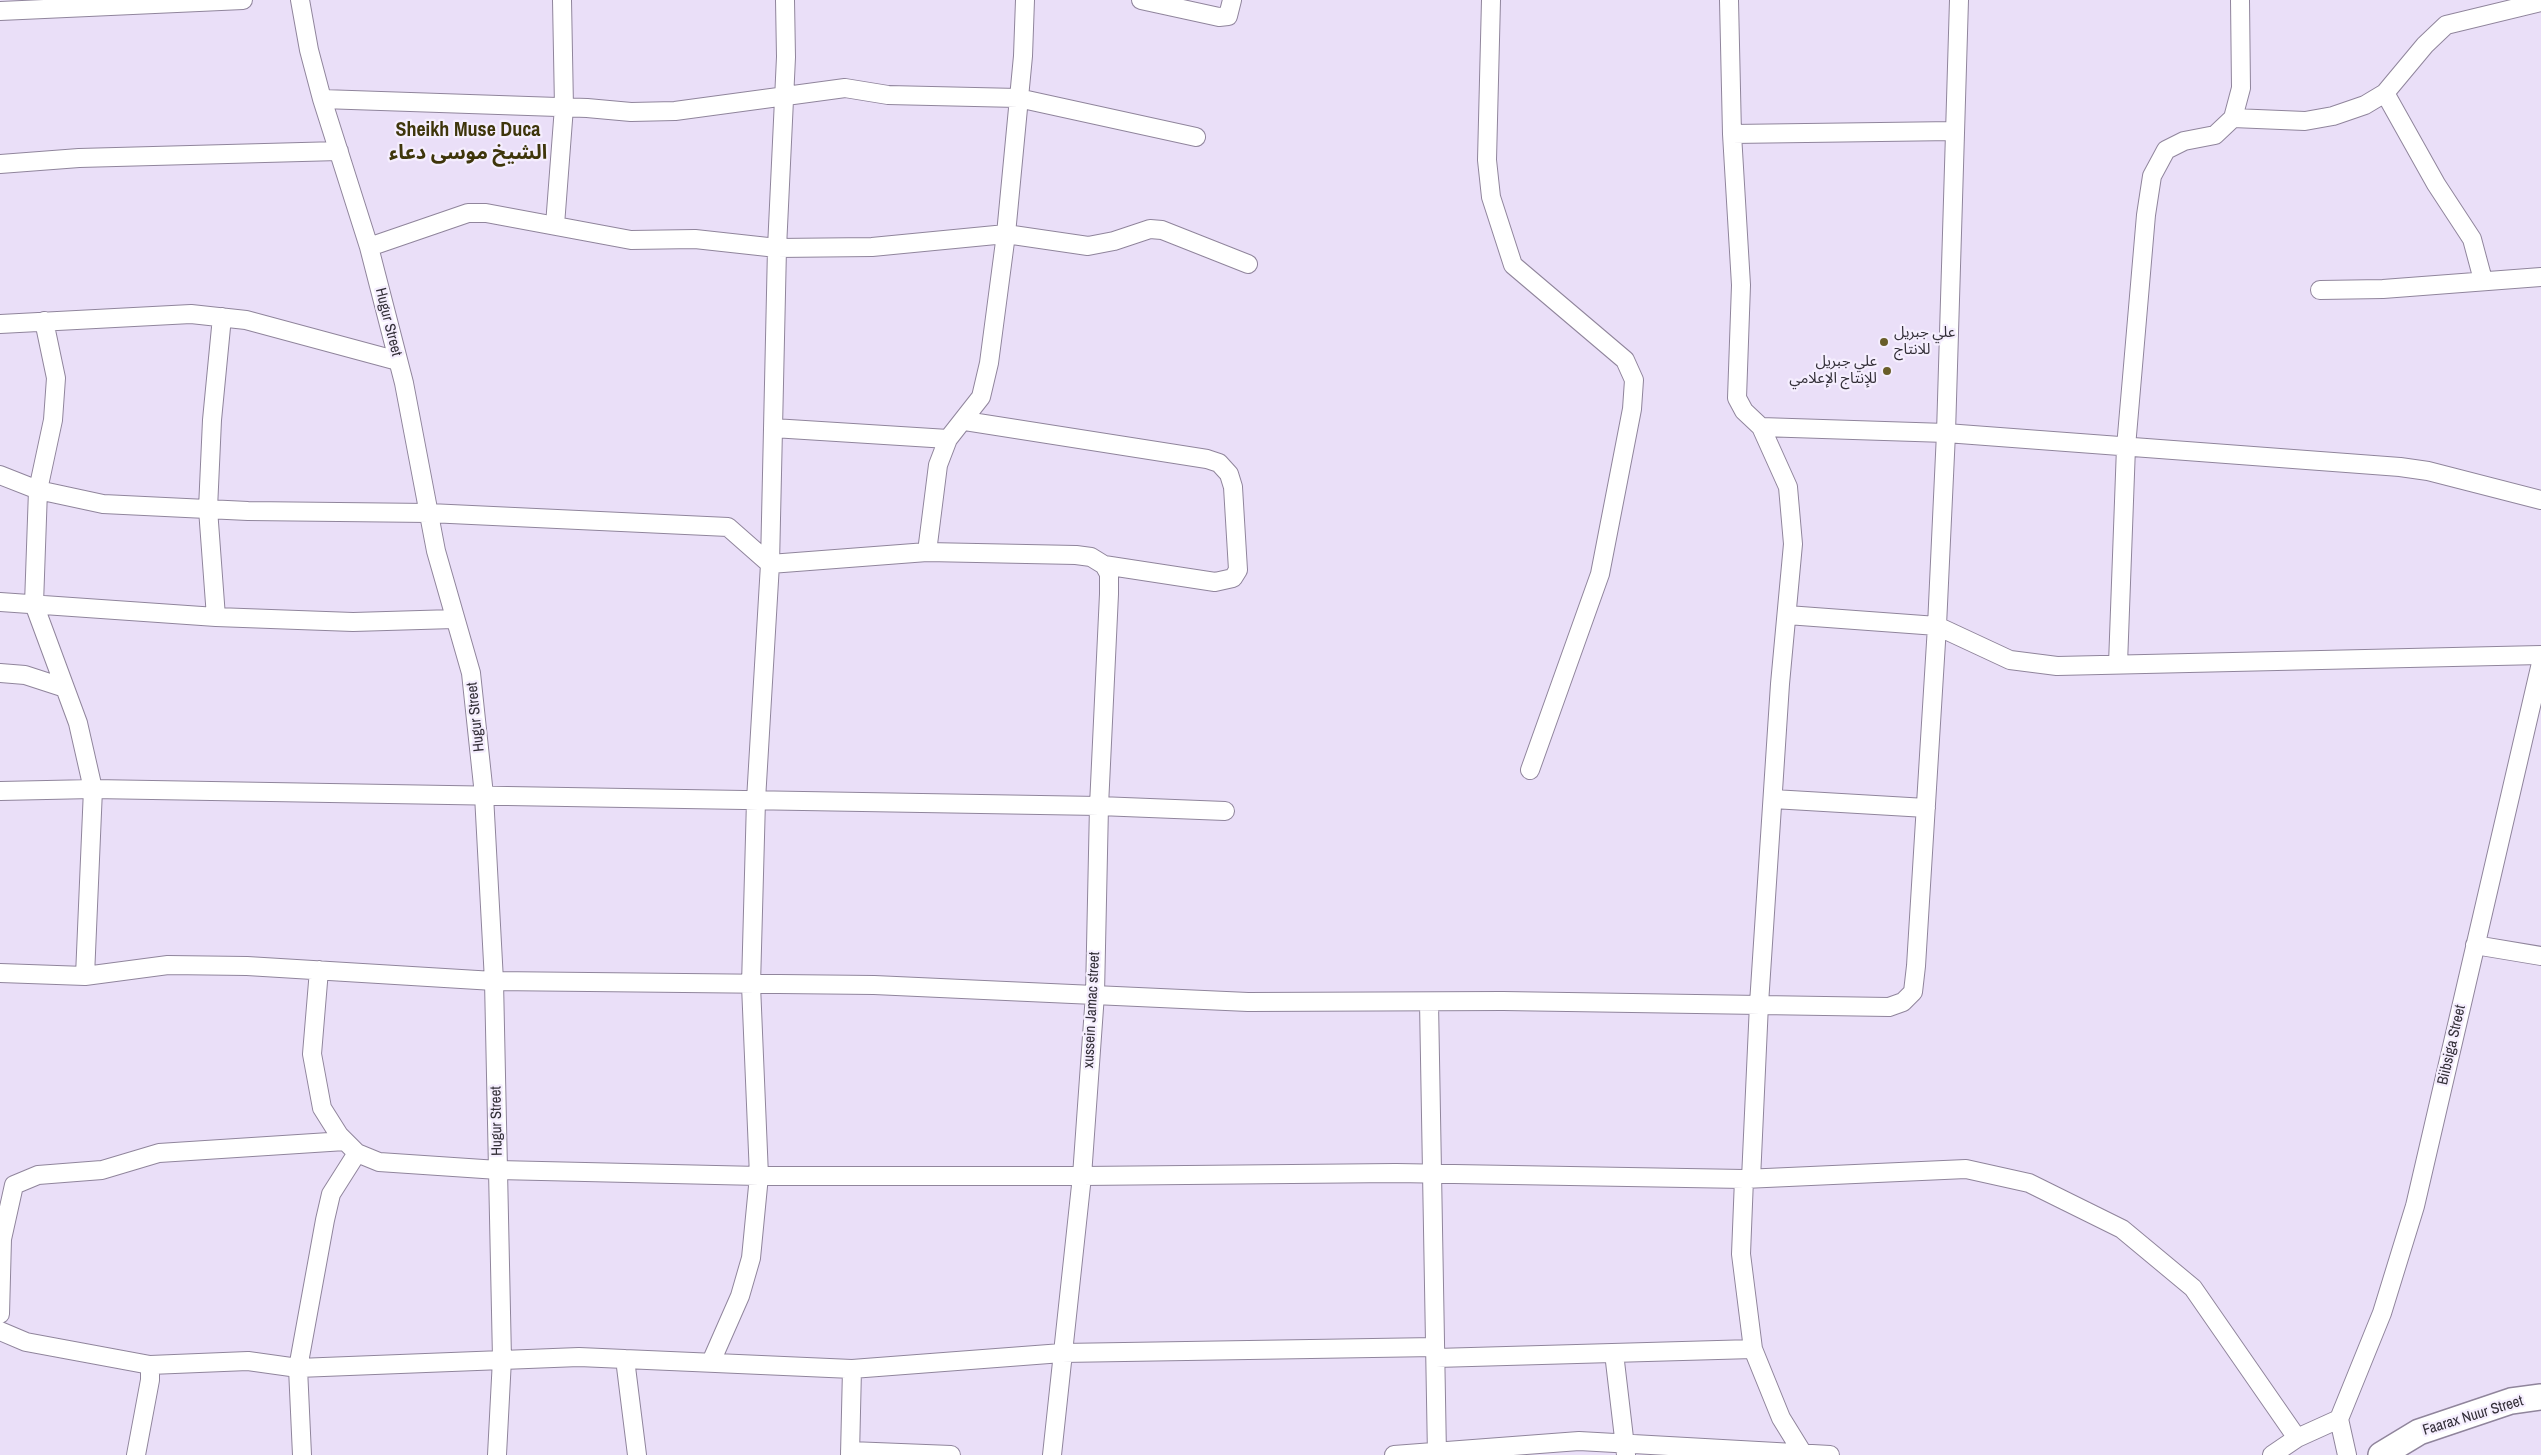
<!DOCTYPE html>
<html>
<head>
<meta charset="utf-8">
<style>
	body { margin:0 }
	canvas { display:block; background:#eadff8 }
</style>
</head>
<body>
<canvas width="2541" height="1455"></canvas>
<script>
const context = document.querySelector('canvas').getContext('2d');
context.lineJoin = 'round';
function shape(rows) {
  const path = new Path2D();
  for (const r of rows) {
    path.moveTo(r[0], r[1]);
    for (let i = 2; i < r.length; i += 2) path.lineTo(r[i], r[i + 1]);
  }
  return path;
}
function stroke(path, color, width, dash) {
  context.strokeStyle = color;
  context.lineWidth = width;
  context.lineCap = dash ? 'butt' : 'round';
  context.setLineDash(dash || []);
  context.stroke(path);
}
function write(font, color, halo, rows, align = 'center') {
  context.font = font + ' "Archivo Narrow","Noto Sans Arabic",sans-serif';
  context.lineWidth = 4.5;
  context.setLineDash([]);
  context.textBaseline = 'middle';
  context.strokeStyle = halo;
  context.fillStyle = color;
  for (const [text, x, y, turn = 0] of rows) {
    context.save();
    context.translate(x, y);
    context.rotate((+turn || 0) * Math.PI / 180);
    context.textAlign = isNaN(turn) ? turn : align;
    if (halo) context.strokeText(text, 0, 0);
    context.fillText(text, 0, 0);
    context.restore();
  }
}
const minor = shape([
	[300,0,309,50,322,99,369,247,404,383,436,551,471,673,484,795,494,981,502,1359,497,1455],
	[1141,0,1219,17,1228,16,1232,0],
	[1491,0,1487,160,1491,197,1513,265,1625,360,1634,380,1632,409,1600,574,1530,770],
	[1729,0,1732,134,1741,285,1737,398,1744,411,1761,427,1788,487,1793,544,1780,684,1759,1004,1751,1179],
	[0,11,243,0],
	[2385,93,2436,184,2472,239,2483,280],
	[322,99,587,108,631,112,675,111,845,88,888,95,1018,98,1196,137],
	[2233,118,2305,121,2333,116,2365,105,2385,93,2425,45,2446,25,2541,2],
	[1732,134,1954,131],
	[0,164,79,158,339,151],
	[555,225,564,107,562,0],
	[369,247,468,213,486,213,631,240,695,239,777,248,872,247,1006,234,1088,246,1114,241,1150,229,1162,230,1248,264],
	[2320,290,2383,289,2541,277],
	[44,321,56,378,53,420,38,490,34,604,78,723,93,789,85,976],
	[0,324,191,314,246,320,398,361],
	[1761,427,1946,433,2400,467,2428,471,2541,500],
	[773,428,948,439],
	[0,475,38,490,103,504,248,511,429,513,728,527,770,564,927,552,1076,555,1091,557,1104,565,1215,582,1233,578,1238,570,1233,487,1229,474,1219,463,1207,459,965,421],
	[927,552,938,465,948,439,981,397,989,363,1006,234,1023,56,1025,0],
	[0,602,216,617,353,622,454,619],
	[1787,615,1937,626,2010,660,2057,666,2541,655],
	[216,617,208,509,212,420,222,317],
	[2118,664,2126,447,2146,215,2152,176,2166,150,2184,141,2215,135,2233,118,2241,88,2240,0],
	[0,673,25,675,65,688],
	[0,791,93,789,1099,806,1225,811],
	[1773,799,1926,808],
	[2475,945,2541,956],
	[319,970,312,1054,322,1108,339,1135,357,1153,379,1162,498,1170,759,1176,1082,1176,1396,1173,1744,1179,1966,1169,2029,1183,2122,1229,2193,1288,2297,1438],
	[0,973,85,976,168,965,247,966,494,981,874,985,1248,1002,1503,1001,1889,1007,1903,1002,1913,992,1916,966,1937,626,1946,433,1959,0],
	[1429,1002,1437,1455],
	[1744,1179,1741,1254,1753,1349,1781,1418,1802,1452],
	[0,1314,2,1239,14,1185,38,1175,102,1170,159,1153,345,1141],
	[0,1331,26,1342,150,1365,248,1361,298,1368,579,1357,852,1369,1062,1353,1435,1347],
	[1614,1353,1626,1455],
	[1436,1358,1753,1349],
	[625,1359,637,1455],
	[711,1362,740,1296,751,1258,759,1176,751,985,756,800,770,564,777,248,786,57,785,0],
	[2339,1419,2382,1313,2415,1206,2541,663],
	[2339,1419,2347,1455],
	[850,1451,951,1455],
	[136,1455,150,1380,150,1365],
	[302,1455,298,1368,325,1220,331,1194,357,1153],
	[850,1455,852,1369],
	[1052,1455,1082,1176,1095,994,1099,806,1109,594,1109,574,1104,565],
	[1394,1455,1579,1441,1830,1455],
	[2272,1455,2297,1438,2339,1419]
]);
const secondary = shape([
	[2381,1455,2419,1432,2511,1401,2541,1397]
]);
stroke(minor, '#90859c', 20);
stroke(secondary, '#90859c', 28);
stroke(minor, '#fff', 18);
stroke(secondary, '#fff', 25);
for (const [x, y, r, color] of [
	[1884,342,5,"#695d29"],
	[1887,371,5,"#695d29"]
]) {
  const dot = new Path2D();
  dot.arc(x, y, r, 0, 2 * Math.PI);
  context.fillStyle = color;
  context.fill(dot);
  stroke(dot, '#f5eefe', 2);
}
write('15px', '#332f38', '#f5eefe', [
	["Hugur Street",388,322,76],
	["Hugur Street",476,717,-96],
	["xussein Jamac street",1092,1010,-87],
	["Biibsiga Street",2452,1045,-77],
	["Hugur Street",497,1121,-91],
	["Faarax Nuur Street",2473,1416,-17]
]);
write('15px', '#332f38', '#f5eefe', [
	["علي جبريل",1894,333],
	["للانتاج",1894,350],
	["علي جبريل",1877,362,"right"],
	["للإنتاج الإعلامي",1877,379,"right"]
], 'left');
write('bold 20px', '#3e350a', '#f5eefe', [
	["Sheikh Muse Duca",468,131],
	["الشيخ موسى دعاء",468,154]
]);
</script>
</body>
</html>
